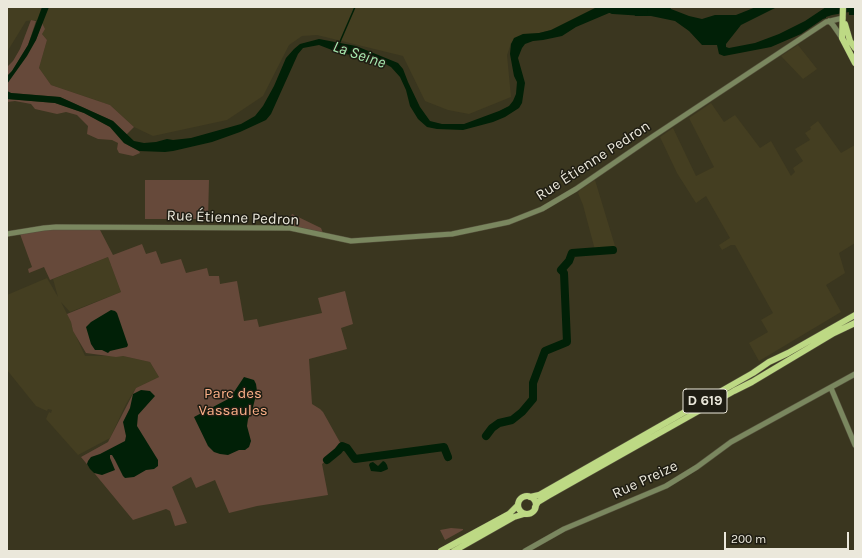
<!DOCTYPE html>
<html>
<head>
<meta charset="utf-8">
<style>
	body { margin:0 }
	#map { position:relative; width:862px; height:558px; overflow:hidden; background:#3a361f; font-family:Karla,sans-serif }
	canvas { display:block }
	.frame { position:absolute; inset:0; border:8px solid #ebe8db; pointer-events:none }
	.scale { position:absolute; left:724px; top:532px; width:125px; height:18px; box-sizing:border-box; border:2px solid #ebe8db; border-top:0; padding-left:5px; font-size:12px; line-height:14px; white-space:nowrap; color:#ebe8db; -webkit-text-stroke:3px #1f1d13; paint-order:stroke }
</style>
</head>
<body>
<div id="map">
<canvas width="862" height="558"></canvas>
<div class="frame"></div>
<div class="scale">200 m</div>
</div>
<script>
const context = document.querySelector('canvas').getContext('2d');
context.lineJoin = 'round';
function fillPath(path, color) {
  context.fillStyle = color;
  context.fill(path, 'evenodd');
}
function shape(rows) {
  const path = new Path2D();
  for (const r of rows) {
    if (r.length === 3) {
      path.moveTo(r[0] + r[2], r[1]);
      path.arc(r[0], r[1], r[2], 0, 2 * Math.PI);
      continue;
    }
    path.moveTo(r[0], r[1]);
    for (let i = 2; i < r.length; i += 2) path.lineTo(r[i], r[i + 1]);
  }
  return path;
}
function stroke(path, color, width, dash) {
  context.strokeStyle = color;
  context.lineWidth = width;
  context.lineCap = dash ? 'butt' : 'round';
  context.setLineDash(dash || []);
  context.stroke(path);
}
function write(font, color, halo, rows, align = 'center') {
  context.font = font + ' Karla,sans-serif';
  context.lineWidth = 3;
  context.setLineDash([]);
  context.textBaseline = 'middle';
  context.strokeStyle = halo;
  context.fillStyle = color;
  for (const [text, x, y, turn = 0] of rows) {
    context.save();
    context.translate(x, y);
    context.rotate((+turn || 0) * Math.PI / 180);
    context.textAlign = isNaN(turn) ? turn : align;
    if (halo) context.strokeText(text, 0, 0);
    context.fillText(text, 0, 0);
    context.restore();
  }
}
fillPath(shape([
	[7,7,597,7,551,30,539,33,523,34,511,43,507,55,511,97,469,114,448,110,425,101,403,56,317,35,302,36,289,45,263,96,227,120,153,136,134,127,110,105,51,85,39,68,47,40,42,34,42,23,35,20,26,21,7,52],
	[798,45,817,69,803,79,781,56],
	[711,103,724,122,735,115,760,148,771,141,791,176,795,172,793,168,803,161,795,149,810,140,805,133,811,129,810,127,818,121,841,153,855,145,855,243,839,253,845,273,826,285,841,312,759,361,749,343,768,332,761,320,773,313,735,245,731,245,722,250,719,245,730,238,706,196,696,203,677,173,660,137,673,128,696,176,714,167,689,118],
	[595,180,615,246,613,249,595,250,583,205,578,193,580,190],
	[108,257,121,292,70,312,61,302,71,322,73,331,76,336,85,356,123,356,150,362,159,377,136,388,126,404,110,438,78,455,46,419,49,412,51,413,52,410,48,409,47,411,36,406,7,370,7,295,47,278,58,297,53,279]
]), '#443e21');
fillPath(shape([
	[31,20,36,21,28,45,12,71,7,76,7,67,13,61,20,49],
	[42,23,45,29,42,34,47,40,39,68,51,85,110,105,134,127,126,135,113,121,60,97,11,93,7,91,7,83,36,40],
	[7,99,55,103,84,113,110,127,124,143,139,151,140,153,133,156,119,153,117,149,118,143,112,140,98,139,87,134,88,126,77,115,66,112,57,114,35,109,31,104,15,101,7,102],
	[145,180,209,180,208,219,145,219],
	[292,214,321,228,323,233,295,228,292,224,291,216],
	[58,228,99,228,113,255,142,244,146,254,156,251,161,264,181,259,186,273,207,268,209,276,219,276,220,284,237,281,244,321,257,319,259,327,322,313,318,298,345,291,353,324,341,328,347,349,309,359,312,404,320,409,323,412,342,446,338,451,322,464,328,495,257,506,229,513,215,480,196,488,191,477,172,487,187,523,175,526,170,511,166,509,133,520,81,457,108,442,136,388,159,377,150,362,123,356,116,357,86,353,73,331,71,322,67,314,121,292,108,257,50,280,44,267,29,273,28,269,32,267,20,234],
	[451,528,463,529,463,530,445,540,440,530]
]), '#66493a');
fillPath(shape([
	[42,7,49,7,36,40,27,56,7,84,7,76,12,71,28,45],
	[597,7,624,7,625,13,609,13,576,27,562,36,543,40,533,41,525,44,522,48,518,58,525,83,522,103,519,108,505,117,493,122,463,130,437,129,427,127,418,119,410,106,406,90,400,77,391,67,382,62,337,52,319,45,303,48,298,54,271,114,266,120,240,132,212,142,173,151,165,152,139,151,124,143,110,127,84,113,55,103,7,99,7,91,11,93,60,97,113,121,134,141,144,143,156,142,167,139,173,140,191,138,241,124,255,116,263,106,274,86,286,58,294,49,300,44,319,39,356,46,398,63,403,69,408,82,420,107,430,121,442,124,464,124,499,111,509,106,513,101,516,94,517,82,514,76,510,54,511,44,514,38,523,34,539,33,551,30],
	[633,7,670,7,671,9,689,16,702,19,715,15,736,15,756,7,775,7,775,8,741,25,726,44,726,47,729,48,755,43,779,34,805,21,826,7,855,7,855,15,849,15,849,12,832,15,826,17,826,18,823,19,801,34,771,47,724,56,719,54,717,45,702,45,689,31,675,21,651,16,635,16],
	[111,310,115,311,117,313,128,345,127,347,110,351,108,353,102,350,95,350,91,344,86,327,91,322],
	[244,377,254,380,256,384,257,391,252,411,248,419,247,426,251,441,249,447,245,450,239,450,228,455,220,454,214,452,208,446,194,417,230,398],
	[141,390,150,391,155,396,138,415,137,426,158,460,158,466,154,469,146,470,134,477,125,478,123,476,115,460,112,455,110,455,110,458,115,470,102,475,94,473,90,469,87,464,88,461,91,457,100,454,125,441,126,436,123,422,130,408,133,394],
	[383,461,385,462,387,465,388,469,386,470,381,472,371,471,369,465,370,463,373,462,378,466]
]), '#012007');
stroke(shape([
	[339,44,355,7]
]), '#012007', 1.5);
stroke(shape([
	[613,10,644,12],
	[486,436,492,428,499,423,512,420,522,412,533,399,533,383,545,351,567,342,564,273,561,270,569,261,572,253,613,250],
	[327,460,338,451,342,446,347,448,355,459,444,447,448,457]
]), '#012007', 8);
const tertiary = shape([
	[829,21,833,25,842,38],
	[7,234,44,228,56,227,290,228,351,241,452,234,509,222,542,209,576,189,652,137,826,22,843,18],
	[831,388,855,445],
	[525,551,564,529,666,486,697,467,731,442,855,374]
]);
const primary = shape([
	[843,7,842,38,855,63],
	[845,24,850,41,855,48],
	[527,505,9],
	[530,497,539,495,753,373,769,362,788,353,855,315],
	[535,507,538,502,548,496,734,391,752,382,834,333,855,323],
	[441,551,509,514,518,505],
	[454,551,514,517,524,514]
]);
stroke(tertiary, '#56523d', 6);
stroke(primary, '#56523d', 7);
stroke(tertiary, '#7a875f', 5);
stroke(primary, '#bdd984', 6);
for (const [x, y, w] of [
	[705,401,44]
]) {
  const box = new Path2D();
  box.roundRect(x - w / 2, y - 12, w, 24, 3);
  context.fillStyle = '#1f1d13';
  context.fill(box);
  stroke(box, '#ebe8db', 1);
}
write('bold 14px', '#ebe8db', null, [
	["D 619",705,401]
]);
write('15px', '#ebe8db', '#1f1d13', [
	["Rue Étienne Pedron",593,161,-33],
	["Rue Étienne Pedron",233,218,2],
	["Rue Preize",645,480,-25]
]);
write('15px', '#fcb088', '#1f1d13', [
	["Parc des",233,394],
	["Vassaules",233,411]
]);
write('italic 16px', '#a8ebb1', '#1f1d13', [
	["La Seine",359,55,19]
]);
</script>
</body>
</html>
